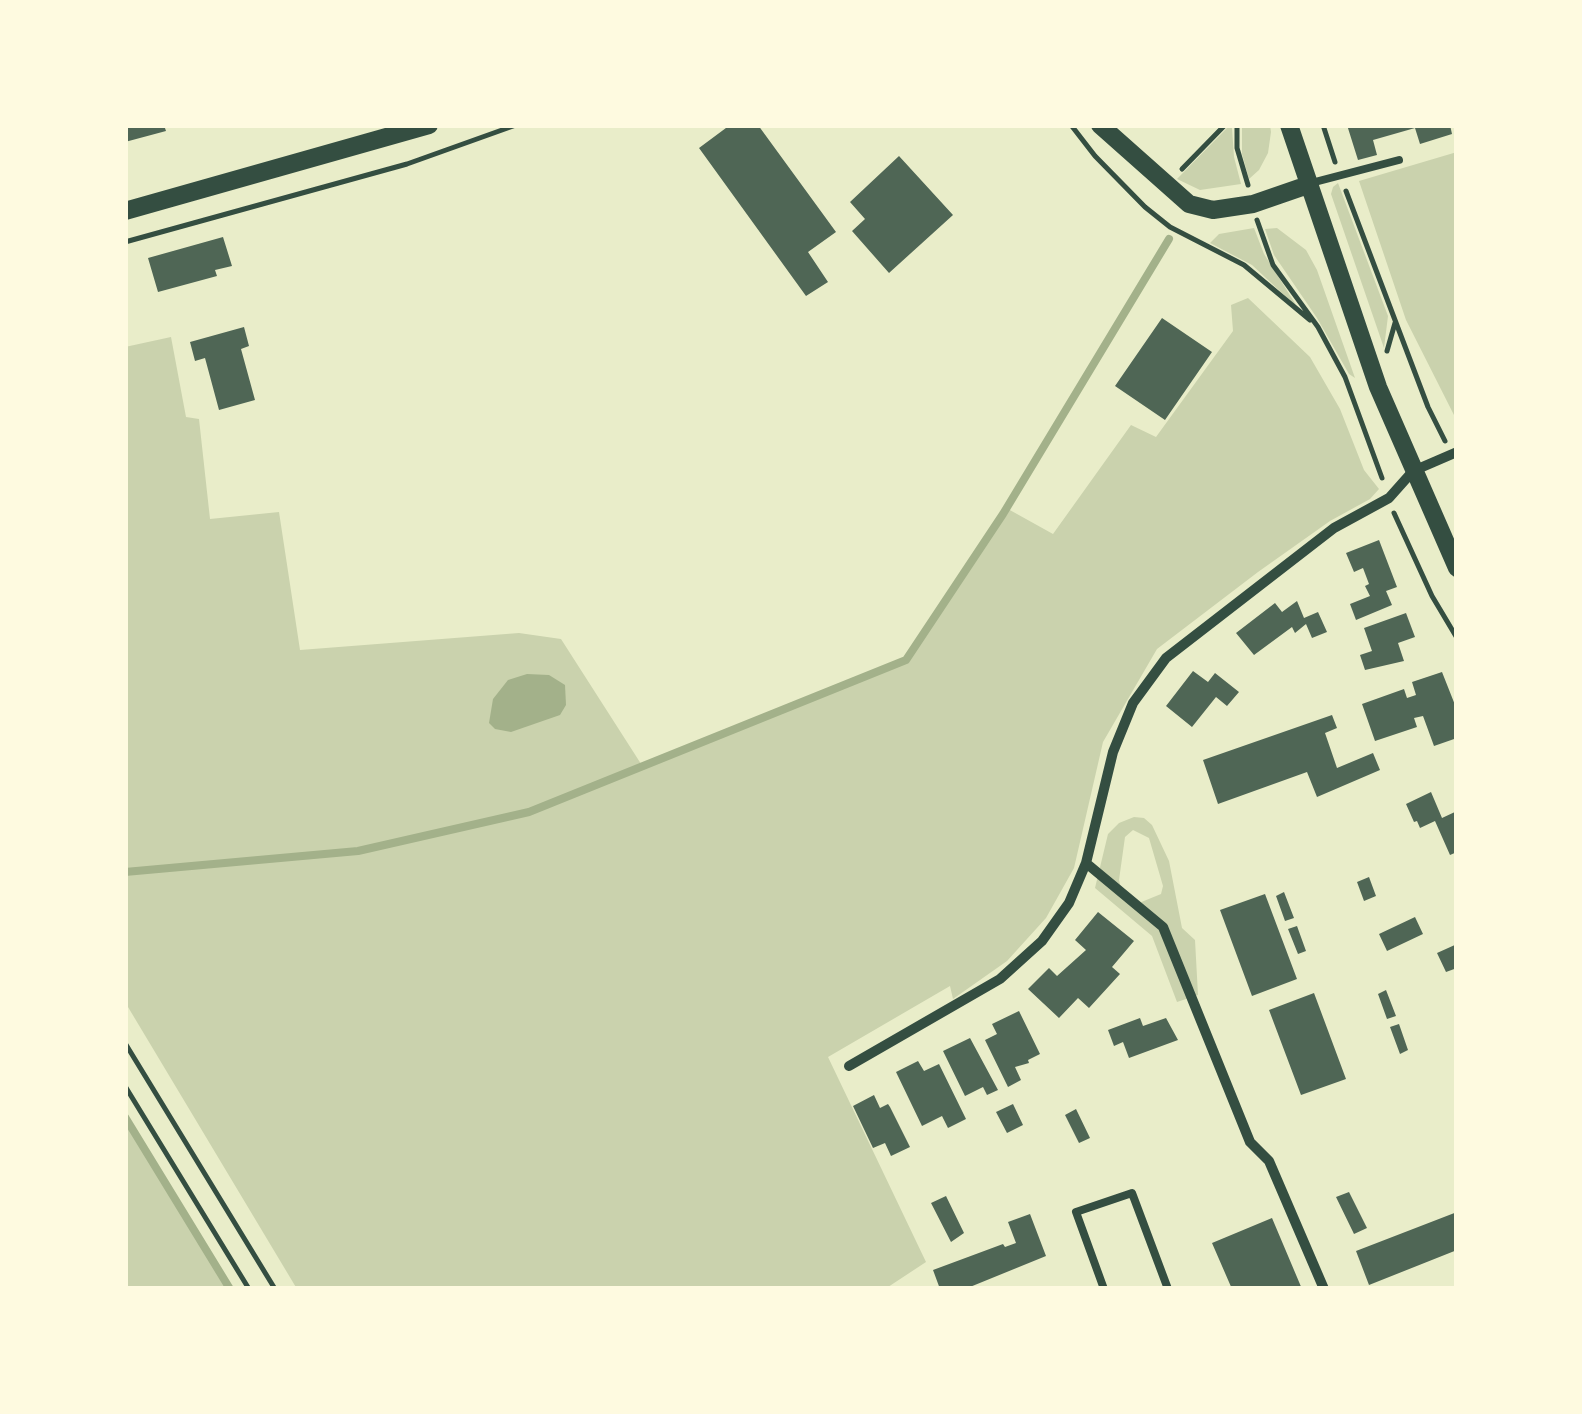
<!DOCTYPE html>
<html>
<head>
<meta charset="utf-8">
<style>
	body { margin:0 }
	#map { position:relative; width:1582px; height:1414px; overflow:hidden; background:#e9edc9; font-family:"Roboto Condensed",sans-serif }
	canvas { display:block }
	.frame { position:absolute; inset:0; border:128px solid #fefae0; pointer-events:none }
</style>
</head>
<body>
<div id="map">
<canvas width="1582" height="1414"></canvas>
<div class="frame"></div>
</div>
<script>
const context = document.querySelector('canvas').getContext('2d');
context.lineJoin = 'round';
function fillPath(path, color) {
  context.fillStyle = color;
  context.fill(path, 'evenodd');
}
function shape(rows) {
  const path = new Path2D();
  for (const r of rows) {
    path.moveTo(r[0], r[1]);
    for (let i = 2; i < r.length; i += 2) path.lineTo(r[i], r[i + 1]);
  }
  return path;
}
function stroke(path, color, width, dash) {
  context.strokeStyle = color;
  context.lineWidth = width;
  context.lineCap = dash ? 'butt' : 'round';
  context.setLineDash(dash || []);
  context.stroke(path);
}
fillPath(shape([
	[1242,125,1270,125,1271,132,1268,153,1259,170,1249,179,1242,154],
	[1227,128,1232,128,1234,157,1241,184,1200,190,1177,179],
	[1457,152,1457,421,1406,320,1359,181],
	[1338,183,1388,316,1384,348,1331,194,1333,187],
	[1254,228,1264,254,1298,308,1252,265,1210,243,1219,234],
	[1277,228,1306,250,1317,270,1355,378,1349,374,1317,318,1274,255,1265,229],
	[1248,298,1310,357,1340,409,1364,470,1379,489,1370,499,1330,521,1258,572,1157,649,1103,742,1074,868,1046,918,1007,961,953,999,950,986,828,1057,926,1262,885,1289,297,1289,125,1002,125,347,171,337,186,417,199,419,210,519,279,512,300,650,519,633,561,639,643,767,908,661,1008,509,1053,534,1131,425,1156,437,1233,331,1231,305],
	[1134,817,1144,818,1152,825,1169,861,1182,928,1195,940,1198,995,1177,1002,1152,936,1095,888,1108,834,1119,823],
	[1133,830,1149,838,1163,886,1161,894,1139,903,1122,892,1119,880,1125,837],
	[125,1120,228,1289,125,1289]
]), '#cad2ad');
fillPath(shape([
	[527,674,549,675,565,685,566,705,560,715,511,732,495,729,489,723,493,699,508,680]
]), '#a3b18a');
stroke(shape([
	[125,872,358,851,529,812,906,660,1003,514,1169,239],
	[125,1117,230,1289]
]), '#a3b18a', 8);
fillPath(shape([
	[125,125,164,125,166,131,125,142],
	[730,125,758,125,836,232,808,252,828,282,806,296,699,148],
	[1347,125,1450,125,1452,134,1420,144,1415,128,1373,140,1377,155,1358,160],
	[899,156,953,215,889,273,852,231,865,219,850,202],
	[223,237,232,266,215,270,217,276,158,292,148,258],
	[1162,318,1212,352,1165,420,1115,386],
	[244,327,249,346,241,349,255,400,219,410,205,358,195,361,190,342],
	[1379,540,1397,587,1386,591,1392,605,1356,620,1350,604,1370,596,1365,586,1369,584,1363,568,1354,572,1346,553],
	[1297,601,1304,618,1318,612,1327,632,1312,638,1306,624,1295,633,1292,627,1254,655,1236,633,1275,603,1282,612],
	[1406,613,1415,637,1398,643,1404,661,1365,670,1360,655,1372,651,1364,628],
	[1193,671,1208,682,1215,673,1239,692,1227,706,1216,697,1192,727,1166,706],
	[1442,672,1457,710,1457,738,1434,746,1423,716,1414,718,1417,727,1375,741,1362,704,1404,689,1407,698,1416,695,1412,682],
	[1332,715,1337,728,1325,733,1337,768,1373,753,1380,770,1317,797,1307,772,1218,804,1203,760],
	[1431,792,1442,818,1457,811,1457,852,1450,855,1435,821,1420,828,1417,821,1414,822,1406,804],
	[1369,877,1376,896,1364,901,1357,882],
	[1284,892,1294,918,1285,921,1276,896],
	[1265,894,1297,979,1252,996,1220,910],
	[1098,912,1134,941,1112,967,1120,974,1089,1008,1078,998,1059,1018,1028,989,1049,968,1057,976,1086,950,1075,940],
	[1415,917,1423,934,1387,951,1379,934],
	[1297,926,1306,951,1298,954,1288,929],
	[1457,944,1457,968,1446,972,1437,953],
	[1386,990,1396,1016,1387,1019,1378,994],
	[1314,993,1346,1079,1301,1095,1269,1010],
	[1019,1011,1040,1054,1028,1060,1029,1063,1015,1067,1021,1080,1008,1087,985,1040,997,1034,992,1024],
	[1140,1018,1143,1026,1166,1018,1178,1040,1129,1058,1123,1042,1114,1046,1108,1030],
	[1399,1024,1408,1050,1400,1054,1390,1027],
	[970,1038,998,1090,987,1095,983,1087,965,1096,943,1051],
	[918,1061,924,1071,939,1064,966,1119,948,1128,942,1116,922,1126,896,1072],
	[874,1095,880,1108,888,1104,890,1107,910,1147,891,1156,885,1143,873,1148,853,1106],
	[1013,1104,1023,1125,1007,1133,996,1112],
	[1076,1109,1090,1138,1079,1143,1065,1115],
	[1349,1192,1367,1228,1354,1234,1336,1197],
	[946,1196,964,1233,951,1242,931,1203],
	[1457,1212,1457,1250,1369,1285,1356,1251],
	[1030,1214,1046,1256,965,1289,940,1289,933,1270,1003,1244,1005,1247,1016,1243,1008,1222],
	[1272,1218,1302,1289,1232,1289,1212,1243]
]), '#4f6655');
stroke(shape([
	[1071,125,1095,156,1145,207,1170,227,1244,265,1310,320],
	[1237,125,1237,148,1248,185],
	[1323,125,1335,162],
	[1182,169,1225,125],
	[1346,191,1428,407,1445,441],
	[1257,220,1273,265,1318,327,1345,377,1382,478],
	[125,242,407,164,516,125],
	[1387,351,1395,323],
	[1394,513,1432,596,1457,638],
	[125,1043,275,1289],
	[125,1086,249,1289]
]), '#344e41', 5);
stroke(shape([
	[1311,183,1399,160],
	[1104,1289,1076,1212,1132,1193,1168,1289]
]), '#344e41', 8);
stroke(shape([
	[1086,863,1163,927,1250,1142,1269,1161,1324,1289],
	[849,1066,1000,979,1042,941,1069,903,1086,863,1113,752,1133,703,1166,658,1334,528,1389,498,1413,471,1457,452]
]), '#344e41', 10);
stroke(shape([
	[1100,125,1189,204,1213,210,1253,204,1308,185],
	[1289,125,1378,387,1457,568],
	[125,211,429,125]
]), '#344e41', 18);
</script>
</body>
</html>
